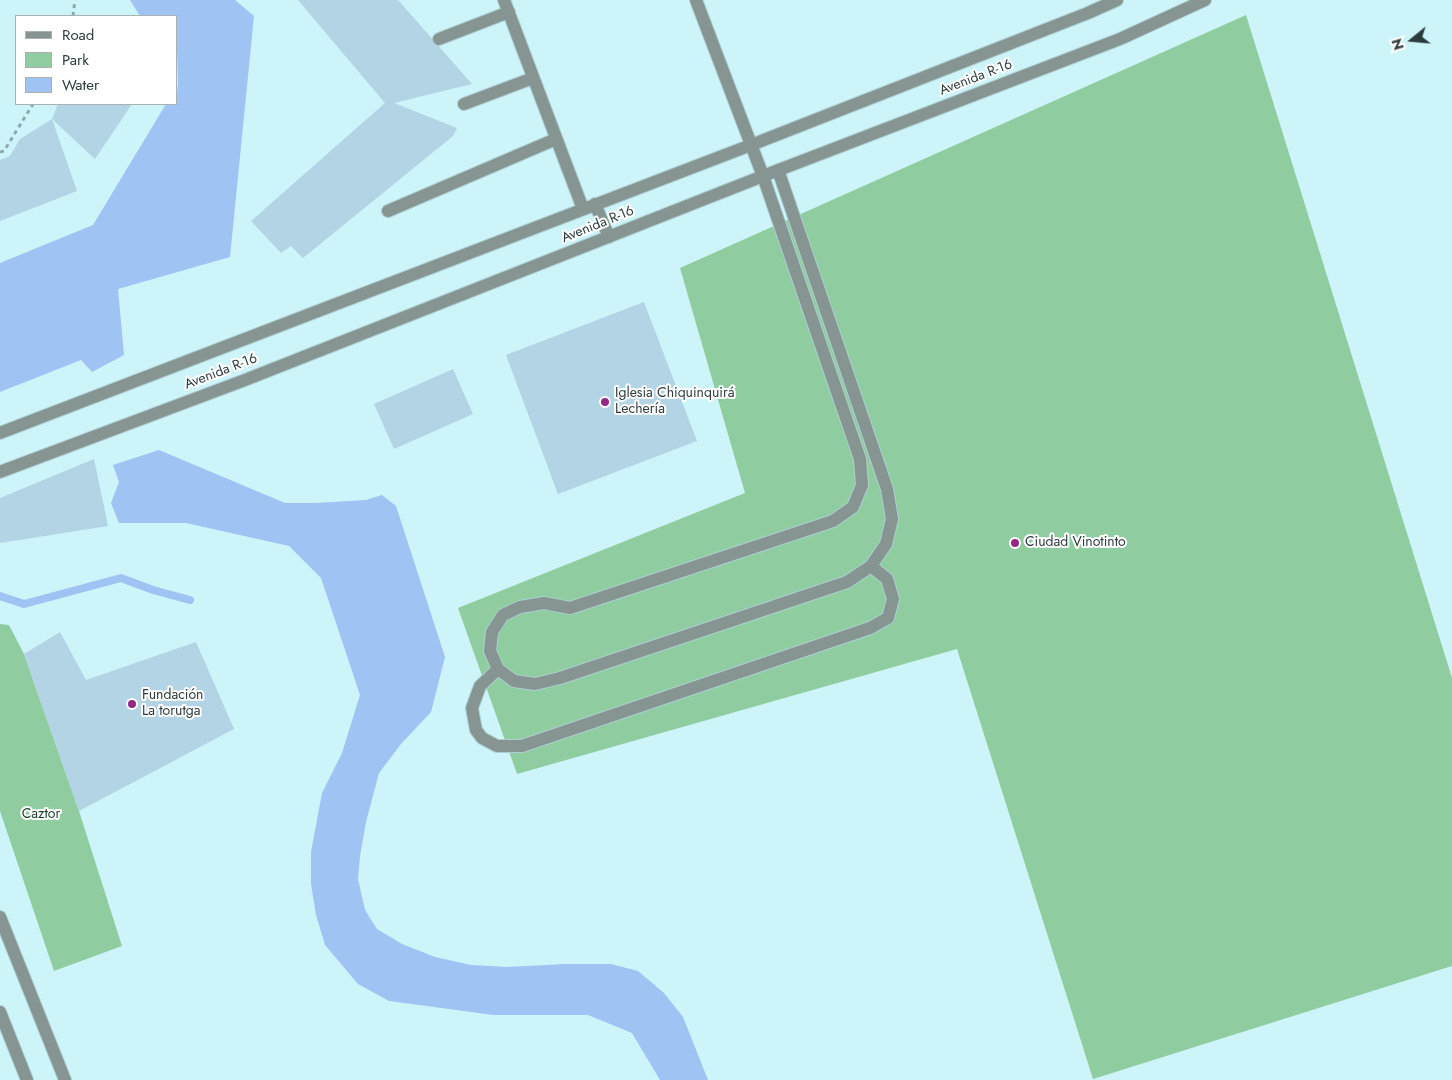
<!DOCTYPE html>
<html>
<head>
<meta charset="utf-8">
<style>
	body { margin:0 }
	#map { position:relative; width:1452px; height:1080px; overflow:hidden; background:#cdf4f8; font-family:Jost,sans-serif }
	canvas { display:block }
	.legend { position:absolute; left:15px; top:15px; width:162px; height:90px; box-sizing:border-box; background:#fff; border:1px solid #abb1b2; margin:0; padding:6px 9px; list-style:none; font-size:15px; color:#2c3c3e }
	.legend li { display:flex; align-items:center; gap:10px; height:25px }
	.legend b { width:25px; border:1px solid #abb1b2 }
	.north { position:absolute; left:1387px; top:15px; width:50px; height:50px; -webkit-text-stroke:4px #fff; paint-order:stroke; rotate:253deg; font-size:14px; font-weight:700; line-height:20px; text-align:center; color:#2c3c3e }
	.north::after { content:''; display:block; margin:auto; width:18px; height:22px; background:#2c3c3e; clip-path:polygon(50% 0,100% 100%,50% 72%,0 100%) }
</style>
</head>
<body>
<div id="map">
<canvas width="1452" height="1080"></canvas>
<ul class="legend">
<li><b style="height:6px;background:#869591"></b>Road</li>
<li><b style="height:14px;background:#8fcda0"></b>Park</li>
<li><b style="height:14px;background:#9fc3f2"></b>Water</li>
</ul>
<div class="north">N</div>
</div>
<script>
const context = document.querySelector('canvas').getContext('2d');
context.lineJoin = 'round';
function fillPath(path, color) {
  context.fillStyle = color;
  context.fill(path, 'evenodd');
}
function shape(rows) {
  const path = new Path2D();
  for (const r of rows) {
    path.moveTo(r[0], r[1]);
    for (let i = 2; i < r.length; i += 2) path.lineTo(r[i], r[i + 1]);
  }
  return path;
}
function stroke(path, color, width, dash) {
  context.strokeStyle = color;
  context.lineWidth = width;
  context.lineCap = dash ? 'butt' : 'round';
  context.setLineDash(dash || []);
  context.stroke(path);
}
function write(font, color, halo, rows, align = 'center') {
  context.font = font + ' Jost,sans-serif';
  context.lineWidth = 4;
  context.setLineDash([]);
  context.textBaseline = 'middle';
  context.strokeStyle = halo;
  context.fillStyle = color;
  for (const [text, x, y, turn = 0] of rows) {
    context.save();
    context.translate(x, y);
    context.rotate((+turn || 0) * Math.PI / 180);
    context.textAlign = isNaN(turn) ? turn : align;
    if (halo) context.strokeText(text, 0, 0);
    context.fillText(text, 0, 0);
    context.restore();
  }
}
fillPath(shape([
	[1246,15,1452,678,1452,966,1093,1079,957,649,517,774,458,608,745,493,680,268],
	[0,624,9,625,24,654,79,811,122,946,54,971,0,811]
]), '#8fcda0');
fillPath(shape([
	[130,0,235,0,254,16,230,257,118,289,124,355,92,372,81,360,0,392,0,263,93,225,166,104,176,104,178,84,176,16,140,16],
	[159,450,285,503,315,503,366,500,382,495,396,506,445,657,431,712,401,744,379,773,366,822,360,856,358,879,365,910,377,929,402,944,435,957,471,965,507,967,566,964,611,964,638,971,664,993,683,1017,708,1080,660,1080,632,1033,588,1015,493,1015,427,1006,389,1001,358,984,325,945,316,915,311,884,311,852,322,793,342,753,360,695,321,578,289,546,186,523,119,523,111,503,119,482,113,465]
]), '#9fc3f2');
stroke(shape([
	[0,596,24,604,121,578,153,590,190,600]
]), '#9fc3f2', 8);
fillPath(shape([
	[298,0,398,0,472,84,394,103,457,128,453,136,303,258,291,246,281,253,251,221,385,103],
	[58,104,132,104,95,159,52,119],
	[52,119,77,191,0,221,0,160,10,156,20,139],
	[644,302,697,441,558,494,506,355],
	[453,369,473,414,394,449,374,404],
	[94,459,108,526,0,543,0,498],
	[60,632,86,680,196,642,234,729,79,811,24,654]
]), '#b3d4e4');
const minor = shape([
	[504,0,583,209],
	[696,0,763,176,860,459,862,485,853,507,833,521,570,608,544,603,520,607,503,615,492,632,490,651,498,669,514,681,535,684,560,678,847,582,871,566,886,544,892,519,887,489,778,170],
	[439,39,509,12],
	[464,104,533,78],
	[595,204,609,237],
	[388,211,556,139],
	[0,433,751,145,1088,13,1117,0],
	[0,472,245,380,763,176,1120,39,1205,0],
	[498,669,480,686,472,708,476,730,482,738,497,746,522,746,870,628,888,618,893,599,887,579,871,566],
	[0,917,65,1080],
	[0,1012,27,1080]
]);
stroke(minor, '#adcfd3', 14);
stroke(shape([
	[73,16,75,0],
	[0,152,4,151,33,104]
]), '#8caaad', 3, [4, 4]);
stroke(minor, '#869591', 12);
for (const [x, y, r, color] of [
	[605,402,5,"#952788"],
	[1015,543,5,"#952788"],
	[132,704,5,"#952788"]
]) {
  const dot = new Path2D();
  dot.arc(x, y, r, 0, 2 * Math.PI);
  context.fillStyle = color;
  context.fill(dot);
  stroke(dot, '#fff', 2);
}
write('14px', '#2c3c3e', '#fff', [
	["Avenida R-16",976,78,-21],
	["Avenida R-16",598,225,-22],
	["Avenida R-16",221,372,-21]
]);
write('14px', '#2c3c3e', '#fff', [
	["Iglesia Chiquinquirá",615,394],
	["Lechería",615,410],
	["Ciudad Vinotinto",1025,543],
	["Fundación",142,696],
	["La torutga",142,712]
], 'left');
write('14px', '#173e24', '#fff', [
	["Caztor",41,815]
]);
</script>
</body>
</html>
